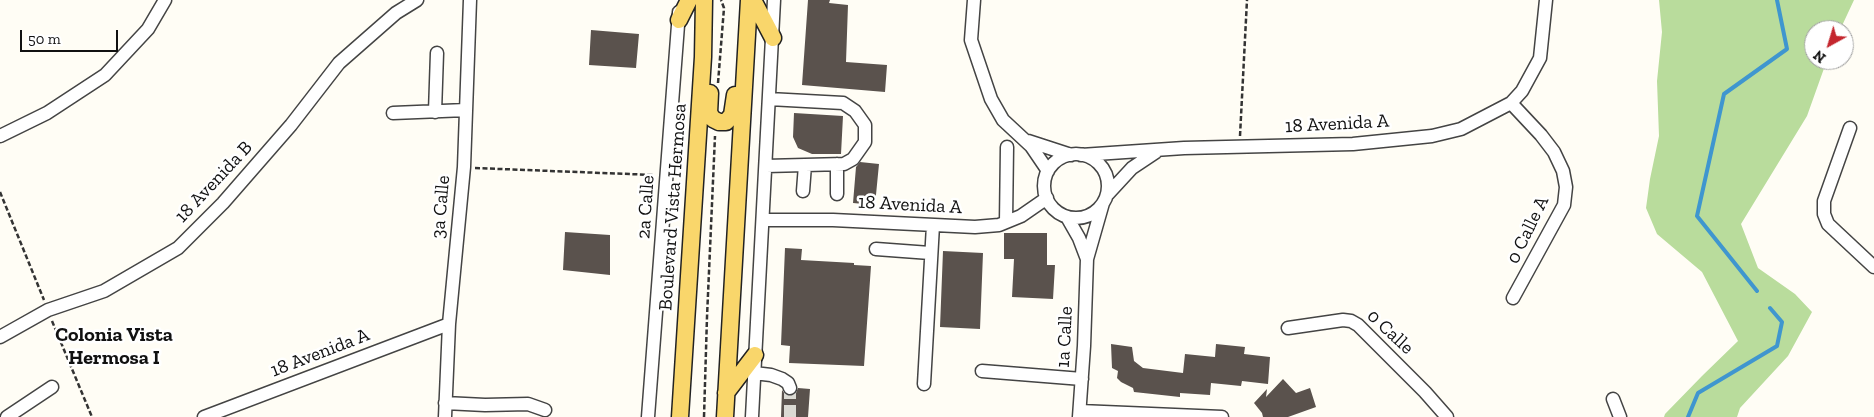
<!DOCTYPE html>
<html>
<head>
<meta charset="utf-8">
<style>
	body { margin:0 }
	#map { position:relative; width:1874px; height:417px; overflow:hidden; background:#fffdf5; font-family:"Zilla Slab",serif }
	canvas { display:block }
	.north { position:absolute; left:1804px; top:20px; width:50px; height:50px; box-sizing:border-box; background:#fff; border:1px solid #a0a0a0; border-radius:50%; rotate:219deg; font-size:14px; font-weight:700; line-height:20px; text-align:center; color:#111 }
	.north::after { content:''; display:block; margin:auto; width:18px; height:22px; background:#c4262e; clip-path:polygon(50% 0,100% 100%,50% 72%,0 100%) }
	.scale { position:absolute; left:20px; top:30px; width:98px; height:22px; box-sizing:border-box; border:2px solid #111; border-top:0; padding-left:6px; font-size:15px; line-height:18px; white-space:nowrap; color:#111; -webkit-text-stroke:4px #fff; paint-order:stroke }
</style>
</head>
<body>
<div id="map">
<canvas width="1874" height="417"></canvas>
<div class="north">N</div>
<div class="scale">50 m</div>
</div>
<script>
const context = document.querySelector('canvas').getContext('2d');
context.lineJoin = 'round';
function fillPath(path, color) {
  context.fillStyle = color;
  context.fill(path, 'evenodd');
}
function shape(rows) {
  const path = new Path2D();
  for (const r of rows) {
    if (r.length === 3) {
      path.moveTo(r[0] + r[2], r[1]);
      path.arc(r[0], r[1], r[2], 0, 2 * Math.PI);
      continue;
    }
    path.moveTo(r[0], r[1]);
    for (let i = 2; i < r.length; i += 2) path.lineTo(r[i], r[i + 1]);
  }
  return path;
}
function stroke(path, color, width, dash) {
  context.strokeStyle = color;
  context.lineWidth = width;
  context.lineCap = dash ? 'butt' : 'round';
  context.setLineDash(dash || []);
  context.stroke(path);
}
function write(font, color, halo, rows, align = 'center') {
  context.font = font + ' "Zilla Slab",serif';
  context.lineWidth = 5;
  context.setLineDash([]);
  context.textBaseline = 'middle';
  context.strokeStyle = halo;
  context.fillStyle = color;
  for (const [text, x, y, turn = 0] of rows) {
    context.save();
    context.translate(x, y);
    context.rotate((+turn || 0) * Math.PI / 180);
    context.textAlign = isNaN(turn) ? turn : align;
    if (halo) context.strokeText(text, 0, 0);
    context.fillText(text, 0, 0);
    context.restore();
  }
}
fillPath(shape([
	[1659,0,1854,0,1840,30,1814,30,1814,60,1827,60,1807,116,1741,224,1758,268,1795,294,1812,312,1788,356,1740,408,1737,417,1664,417,1665,414,1702,376,1738,341,1702,272,1657,234,1646,208,1650,179,1659,136,1657,81,1662,32]
]), '#b9dc9c');
stroke(shape([
	[1757,291,1697,216,1724,94,1787,49,1777,0],
	[1688,417,1698,393,1777,346,1782,322,1770,308]
]), '#3f96cf', 4);
fillPath(shape([
	[808,0,830,0,829,3,848,5,846,62,887,65,885,92,802,85],
	[591,30,639,34,636,68,589,65],
	[794,113,843,116,841,154,812,154,798,148,793,137],
	[860,162,879,164,875,205,853,203,856,167],
	[565,232,610,235,610,275,563,270],
	[1004,233,1047,233,1047,265,1055,265,1053,299,1012,297,1014,259,1004,259],
	[785,248,802,249,801,260,854,263,854,265,871,266,864,366,789,363,790,346,781,345],
	[943,251,983,253,980,329,940,327],
	[1111,344,1132,347,1134,361,1143,368,1183,373,1185,354,1215,357,1216,344,1245,347,1244,354,1270,357,1268,384,1242,381,1241,386,1211,383,1210,395,1180,393,1180,397,1134,392,1133,388,1121,382,1117,378,1118,371,1112,368],
	[1283,379,1296,393,1310,388,1316,407,1288,417,1263,417,1262,413,1254,403,1267,389,1266,397],
	[798,388,810,389,808,417,781,417,782,390,785,394,789,396,796,393]
]), '#5a524d');
stroke(shape([
	[790,417,790,388]
]), '#dbdad3', 12, [12, 6]);
const minor = shape([
	[974,0,971,40,991,99,1003,120,1031,146,1048,171],
	[1511,103,1541,135,1554,152,1563,171,1566,187,1564,205,1513,298],
	[435,112,437,53],
	[393,113,466,110],
	[1850,128,1824,201,1824,214,1828,224,1874,267],
	[0,136,47,113,105,75,148,29,165,0],
	[1028,141,1071,155],
	[1076,186,32],
	[1081,155,1184,148,1353,144,1432,136,1461,129,1511,103,1522,91,1540,58,1546,0],
	[837,164,837,194],
	[766,166,844,164,853,159,865,142,865,125,855,111,843,103,769,99],
	[803,191,805,165],
	[1108,194,1132,168,1156,152],
	[1067,217,1079,238,1087,259],
	[763,220,833,220,975,227,999,225,1021,216,1047,198],
	[1006,222,1007,147],
	[876,249,930,253],
	[1288,328,1343,320,1351,321,1358,325,1425,392,1447,417],
	[0,337,48,310,104,291,178,248,223,203,291,125,339,63,396,13,417,0],
	[982,371,1082,379],
	[754,373,771,375,782,379,788,383,790,388],
	[924,384,933,225],
	[1613,399,1620,417],
	[445,403,485,405,528,404,545,410],
	[1080,411,1222,417],
	[7,417,52,387],
	[204,417,449,324],
	[445,417,449,324,464,167,470,0],
	[648,417,679,12],
	[752,417,774,0],
	[1079,417,1084,346,1087,259,1103,203]
]);
const major = shape([
	[753,0,773,38],
	[679,20,689,0],
	[710,93,709,113,713,119,719,122,726,122,732,115,735,95],
	[726,393,755,355],
	[680,417,703,57,704,0],
	[725,417,749,0]
]);
stroke(minor, '#444', 15);
stroke(major, '#222', 19);
stroke(shape([
	[718,83,724,8,721,0],
	[1240,136,1247,0],
	[475,168,654,175],
	[0,192,44,300],
	[52,321,92,417],
	[704,417,707,317,715,136]
]), '#333', 2.5, [5, 2.5]);
stroke(minor, '#fff', 12);
stroke(major, '#f9d66b', 16);
write('19px', '#111', '#fff', [
	["18 Avenida A",1337,124,-3],
	["18 Avenida B",214,182,-47],
	["18 Avenida A",910,205,3],
	["3a Calle",441,207,-85],
	["2a Calle",646,207,-86],
	["Boulevard Vista Hermosa",673,207,-86],
	["0 Calle A",1528,230,-64],
	["0 Calle",1390,332,43],
	["1a Calle",1065,337,-87],
	["18 Avenida A",320,353,-21]
]);
write('bold 20px', '#111', '#fff', [
	["Colonia Vista",114,335],
	["Hermosa I",114,358]
]);
</script>
</body>
</html>
